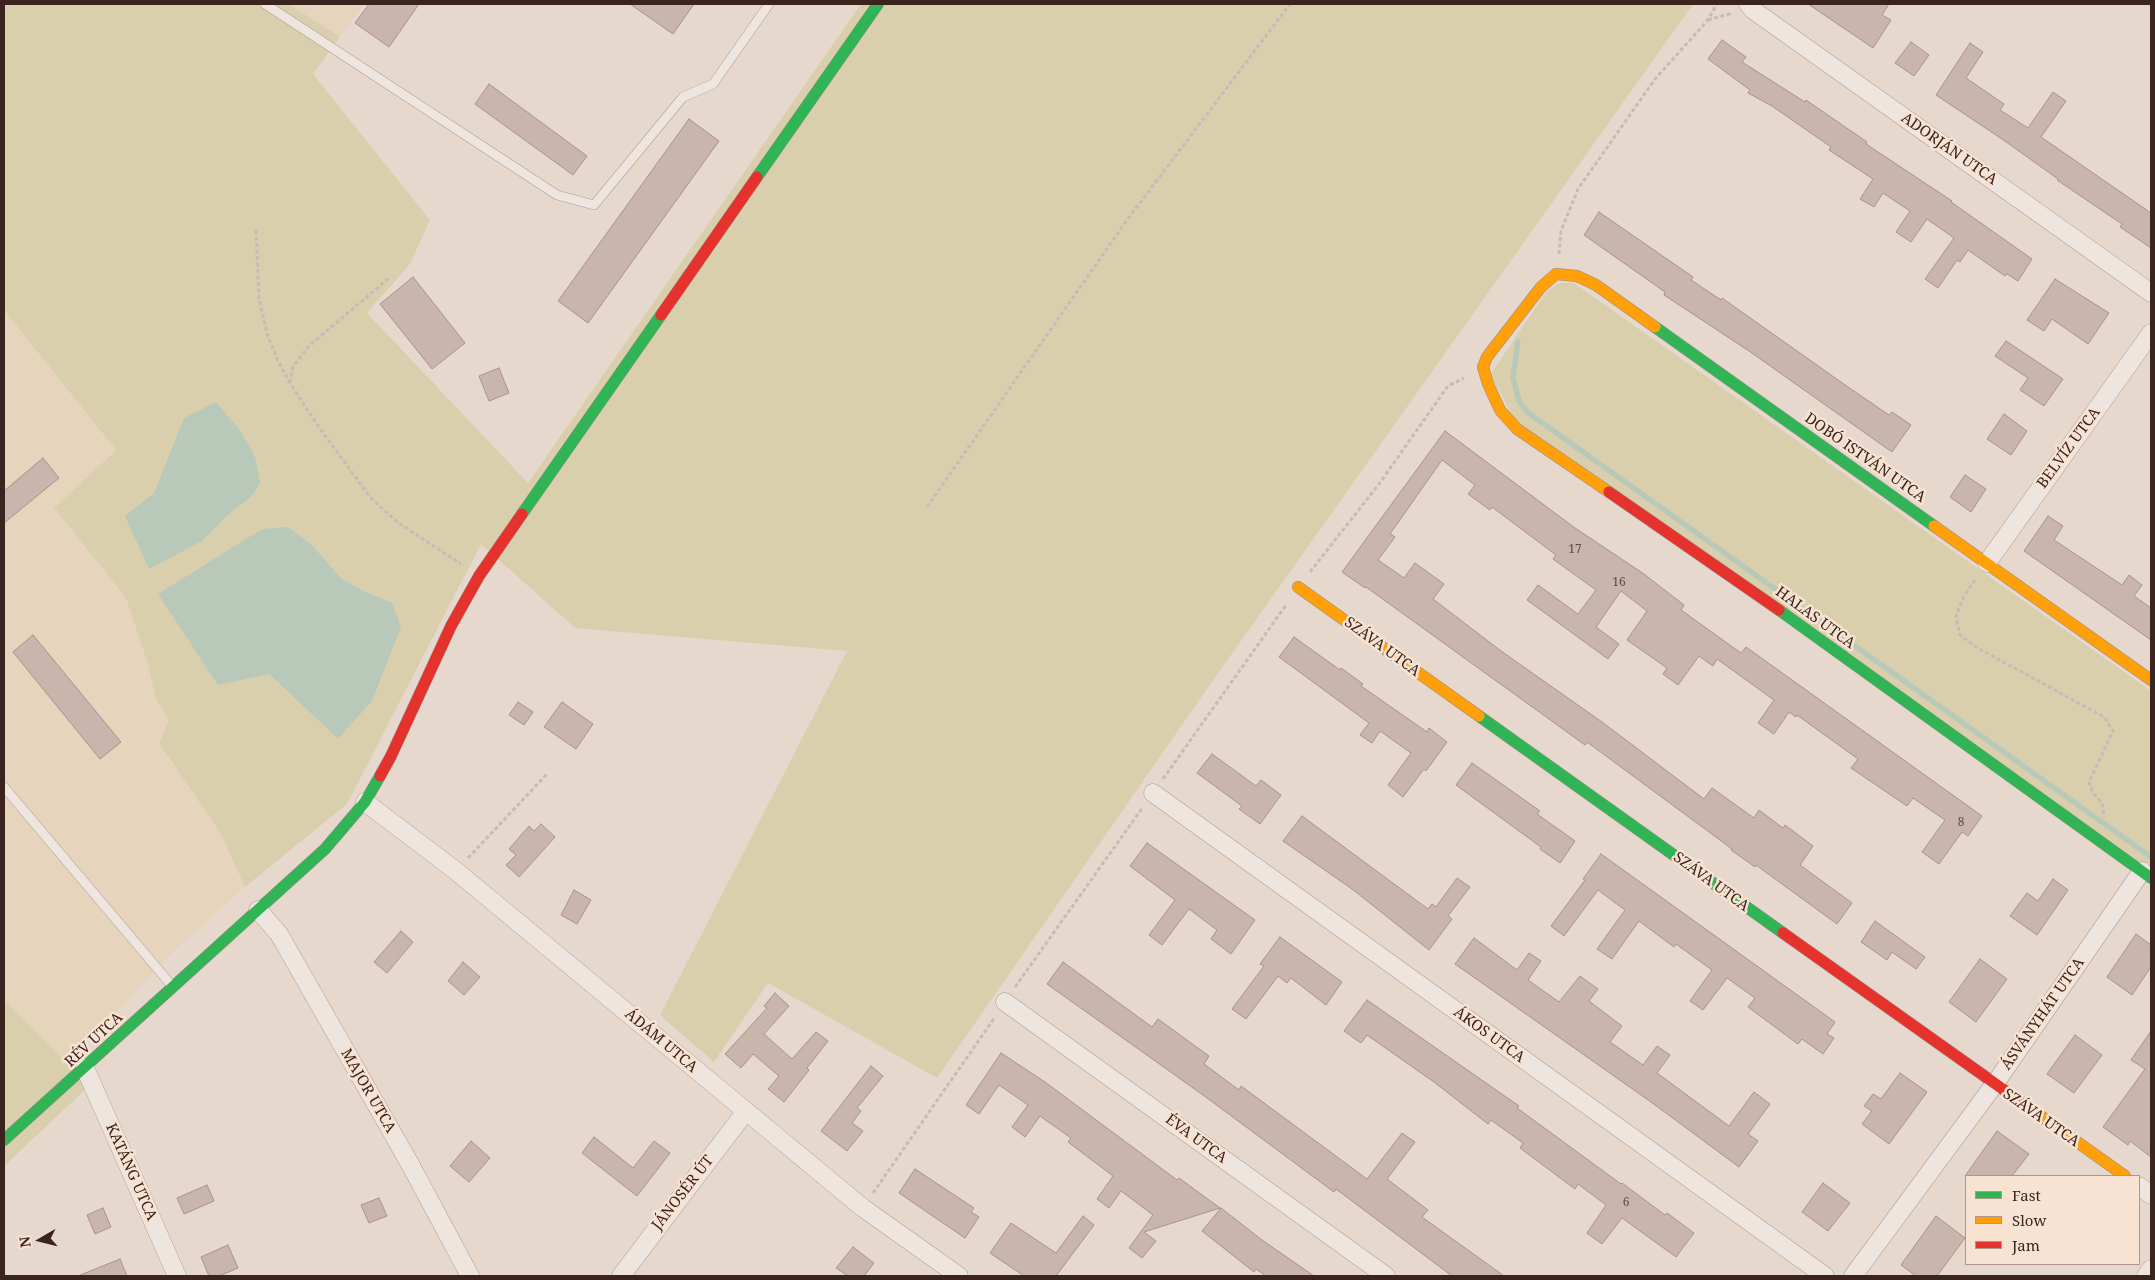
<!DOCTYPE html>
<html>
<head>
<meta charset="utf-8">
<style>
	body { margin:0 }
	#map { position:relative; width:2155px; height:1280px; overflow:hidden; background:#e6d8cc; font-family:"Noto Serif",serif }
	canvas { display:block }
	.frame { position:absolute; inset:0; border:5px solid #3b241d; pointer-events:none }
	.legend { position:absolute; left:1965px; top:1175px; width:175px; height:90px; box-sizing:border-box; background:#f8e3d2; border:1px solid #ac978a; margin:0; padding:6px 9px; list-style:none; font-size:15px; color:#3b241d }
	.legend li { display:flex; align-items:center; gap:10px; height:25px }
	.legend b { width:25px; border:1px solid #ac978a }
	.north { position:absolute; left:15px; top:1215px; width:50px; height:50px; -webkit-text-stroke:4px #f8e3d2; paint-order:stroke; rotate:262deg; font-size:14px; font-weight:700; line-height:20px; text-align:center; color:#3b241d }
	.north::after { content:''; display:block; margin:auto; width:18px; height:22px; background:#3b241d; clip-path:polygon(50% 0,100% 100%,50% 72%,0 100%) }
</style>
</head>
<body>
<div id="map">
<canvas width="2155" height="1280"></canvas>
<div class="frame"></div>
<ul class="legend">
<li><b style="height:6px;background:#30b455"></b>Fast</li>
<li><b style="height:6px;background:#ff9f0a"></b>Slow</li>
<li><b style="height:6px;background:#e5322d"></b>Jam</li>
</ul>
<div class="north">N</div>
</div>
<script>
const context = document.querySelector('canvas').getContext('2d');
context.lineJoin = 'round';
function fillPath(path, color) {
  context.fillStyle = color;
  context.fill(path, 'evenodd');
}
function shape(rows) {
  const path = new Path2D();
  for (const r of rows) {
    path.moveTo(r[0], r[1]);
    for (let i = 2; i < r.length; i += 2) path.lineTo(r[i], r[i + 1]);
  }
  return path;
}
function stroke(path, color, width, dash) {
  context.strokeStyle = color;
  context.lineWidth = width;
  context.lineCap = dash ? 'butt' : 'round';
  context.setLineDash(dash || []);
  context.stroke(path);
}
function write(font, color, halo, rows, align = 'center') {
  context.font = font + ' "Noto Serif",serif';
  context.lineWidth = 5;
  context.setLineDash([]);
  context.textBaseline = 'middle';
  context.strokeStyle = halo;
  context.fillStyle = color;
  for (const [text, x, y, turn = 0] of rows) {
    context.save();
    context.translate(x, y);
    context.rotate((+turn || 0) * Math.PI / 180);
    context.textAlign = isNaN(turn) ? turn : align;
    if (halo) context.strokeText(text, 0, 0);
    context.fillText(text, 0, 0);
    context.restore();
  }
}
fillPath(shape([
	[289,4,364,4,340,37],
	[4,310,116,450,54,508,126,598,147,661,156,699,169,720,159,743,221,834,245,887,177,948,67,1063,4,1000]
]), '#e7d4bc');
fillPath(shape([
	[4,4,289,4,340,37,313,74,430,220,410,264,367,313,528,483,861,4,1693,4,1209,686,937,1078,768,983,714,1062,660,1015,847,651,575,628,481,544,347,804,245,887,221,834,159,743,169,720,156,699,147,661,126,598,54,508,116,450,4,310],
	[154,494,251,497,228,515,202,541,125,516],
	[311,544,342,579,366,592,338,739,269,674],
	[1560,283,1574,283,2151,691,2151,873,1518,425,1490,375,1547,291],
	[4,1000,67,1063,87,1088,4,1166]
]), '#dacfad');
fillPath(shape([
	[216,402,239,429,255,456,260,483,251,497,228,515,202,541,149,569,125,516,154,493,184,418],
	[288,527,311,544,342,579,366,592,392,603,401,627,372,701,338,739,269,674,218,685,158,594,262,529]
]), '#b8c9ba');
stroke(shape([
	[1518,342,1513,377,1519,401,1527,412,2151,857]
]), '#b8c9ba', 5.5);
const building = shape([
	[369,4,419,4,389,47,355,23,369,4],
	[630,4,694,4,673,34,630,4],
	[1808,4,1889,4,1882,15,1891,20,1873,48,1808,4],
	[1722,40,1746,57,1742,62,1805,102,1806,100,1867,142,1866,144,1952,201,1951,202,2032,259,2018,281,2007,274,2005,276,1968,250,1960,262,1957,260,1938,288,1925,279,1954,238,1927,219,1911,242,1896,232,1910,211,1883,193,1874,207,1860,199,1873,179,1829,150,1831,147,1772,106,1748,93,1750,90,1708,59,1722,40],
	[1911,42,1929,55,1914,76,1895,63,1911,42],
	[1970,43,1983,52,1966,78,2004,104,2000,110,2028,128,2053,92,2066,101,2041,137,2151,213,2151,248,2120,227,2122,224,2057,180,2058,179,2002,139,1936,95,1970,43],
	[489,84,587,156,573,175,475,104,489,84],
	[689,119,719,141,588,323,558,301,689,119],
	[1599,212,1693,277,1691,280,1721,300,1722,298,1848,387,1889,415,1892,412,1911,425,1892,452,1749,351,1664,295,1665,292,1584,235,1599,212],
	[413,277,465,343,432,369,380,304,413,277],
	[2055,279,2109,313,2088,344,2052,319,2044,331,2027,320,2055,279],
	[2006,341,2063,379,2044,406,2020,390,2028,378,1995,356,2006,341],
	[499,368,509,393,489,401,479,376,499,368],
	[2004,414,2027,431,2011,455,1987,439,2004,414],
	[1445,431,1575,528,1644,574,1684,605,1681,610,1741,653,1746,647,1982,816,1968,836,1962,832,1939,864,1922,852,1945,820,1913,798,1907,806,1851,768,1858,759,1797,715,1796,717,1789,712,1774,734,1758,723,1774,700,1717,659,1713,666,1699,656,1678,685,1663,674,1667,668,1627,640,1647,611,1621,591,1596,627,1619,644,1608,659,1527,600,1538,585,1578,614,1596,590,1553,559,1556,555,1492,507,1490,510,1468,494,1475,485,1442,460,1390,534,1395,537,1378,560,1404,578,1415,563,1444,584,1433,599,1501,651,1602,722,1704,799,1712,788,1754,818,1759,810,1783,828,1785,825,1813,846,1800,865,1852,903,1837,924,1756,865,1755,867,1731,850,1732,849,1587,742,1585,745,1366,587,1365,588,1342,572,1445,431],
	[43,458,59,478,4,523,4,491,43,458],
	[1965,475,1986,489,1971,512,1950,497,1965,475],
	[2048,516,2063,526,2054,540,2122,585,2129,575,2142,585,2134,596,2151,608,2151,640,2024,551,2048,516],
	[33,635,121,742,100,759,13,652,33,635],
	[1294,637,1340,670,1341,668,1363,684,1361,686,1427,732,1429,728,1447,742,1426,771,1424,769,1403,797,1388,785,1411,753,1380,731,1372,743,1360,735,1369,723,1279,657,1294,637],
	[518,702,533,712,524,725,509,715,518,702],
	[562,702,593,724,576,749,544,727,562,702],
	[1212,754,1256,786,1261,780,1281,795,1260,824,1239,809,1242,806,1197,773,1212,754],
	[1472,763,1540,811,1537,814,1575,841,1560,863,1540,849,1541,847,1456,785,1472,763],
	[1302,816,1428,909,1432,904,1436,907,1457,878,1470,887,1448,916,1452,919,1429,950,1352,889,1283,841,1302,816],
	[541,824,555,837,519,877,506,865,516,855,509,849,529,826,534,831,541,824],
	[1147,843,1255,920,1231,954,1211,939,1217,930,1189,909,1162,945,1149,935,1175,900,1130,866,1147,843],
	[1601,854,1835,1022,1827,1034,1834,1038,1823,1054,1802,1039,1798,1044,1748,1007,1755,998,1727,978,1703,1010,1690,1001,1712,970,1676,944,1674,947,1639,921,1612,959,1597,949,1625,910,1598,890,1564,936,1551,926,1585,880,1583,879,1601,854],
	[2053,879,2068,890,2037,935,2010,916,2027,893,2038,901,2053,879],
	[574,890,591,900,577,924,561,915,574,890],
	[1875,921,1925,957,1916,969,1892,952,1887,960,1861,942,1875,921],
	[401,931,413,942,387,973,374,962,401,931],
	[2136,934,2151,945,2151,967,2132,995,2107,977,2136,934],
	[1280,937,1342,982,1326,1005,1291,978,1287,983,1278,976,1246,1019,1232,1009,1264,966,1260,964,1280,937],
	[1474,938,1517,970,1529,953,1541,961,1528,980,1559,1002,1580,976,1598,989,1589,1001,1622,1026,1610,1042,1643,1065,1657,1046,1670,1055,1657,1073,1729,1126,1754,1092,1770,1104,1748,1134,1758,1141,1739,1167,1651,1102,1455,964,1474,938],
	[1980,959,2007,979,1976,1022,1949,1002,1980,959],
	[463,962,480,977,464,995,448,981,463,962],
	[1063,962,1152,1027,1158,1019,1209,1056,1204,1064,1239,1090,1241,1086,1367,1179,1402,1133,1415,1142,1387,1179,1428,1210,1422,1217,1504,1276,1452,1276,1336,1189,1334,1192,1203,1095,1047,984,1063,962],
	[775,993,789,1006,764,1034,792,1059,816,1032,828,1041,807,1068,809,1070,784,1102,768,1089,779,1076,753,1054,741,1068,725,1054,767,1008,764,1006,775,993],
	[1367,1000,1519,1106,1517,1108,1621,1184,1622,1183,1665,1215,1667,1213,1694,1233,1676,1257,1622,1218,1602,1244,1587,1233,1606,1205,1578,1184,1575,1189,1520,1148,1523,1143,1491,1120,1488,1124,1434,1082,1367,1035,1361,1043,1344,1031,1367,1000],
	[2151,1031,2151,1157,2130,1141,2128,1145,2103,1127,2145,1069,2131,1060,2151,1031],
	[2075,1035,2102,1055,2074,1093,2047,1074,2075,1035],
	[1001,1053,1045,1082,1177,1180,1179,1178,1220,1208,1144,1232,1156,1241,1142,1258,1129,1248,1153,1215,1121,1191,1109,1208,1097,1199,1113,1176,1068,1142,1071,1138,1040,1116,1025,1137,1012,1127,1028,1105,999,1085,979,1114,966,1105,1001,1053],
	[871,1066,883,1076,857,1108,861,1111,852,1123,863,1131,847,1151,821,1131,871,1066],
	[1900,1073,1927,1092,1889,1144,1862,1124,1872,1111,1864,1106,1873,1094,1881,1099,1900,1073],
	[1997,1131,2029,1154,2012,1176,1965,1176,1997,1131],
	[594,1137,633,1168,654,1141,670,1153,637,1196,582,1153,594,1137],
	[471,1141,490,1158,469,1182,450,1166,471,1141],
	[915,1169,974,1208,971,1212,979,1217,965,1238,899,1193,915,1169],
	[1823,1183,1850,1203,1828,1231,1802,1212,1823,1183],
	[207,1185,214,1201,184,1214,177,1198,207,1185],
	[379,1198,387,1216,369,1223,361,1205,379,1198],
	[103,1208,111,1227,95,1234,87,1215,103,1208],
	[1221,1208,1262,1240,1314,1276,1266,1276,1256,1269,1254,1272,1202,1231,1221,1208],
	[1083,1216,1094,1225,1056,1276,1024,1276,990,1253,1011,1223,1056,1253,1083,1216],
	[1936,1216,1965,1238,1937,1276,1916,1276,1901,1265,1936,1216],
	[228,1245,238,1268,219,1276,209,1276,201,1257,228,1245],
	[853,1247,874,1263,864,1276,848,1276,836,1268,853,1247],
	[120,1259,127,1276,78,1276,120,1259]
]);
fillPath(building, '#cab5ad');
stroke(building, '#a6938b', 1);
const lane = shape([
	[265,4,557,195,594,205,683,97,713,84,769,4],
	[4,787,173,987]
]);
const street = shape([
	[1748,4,1753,10,2151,293],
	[1987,563,2151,333],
	[1153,793,1825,1276],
	[365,802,456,871,863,1208,959,1276],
	[258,910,279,934,410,1164,470,1276],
	[1005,1002,1386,1276],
	[85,1068,177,1276],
	[2139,1186,2151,1195],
	[621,1276,746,1111],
	[1853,1276,1994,1085,2142,871],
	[2146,1276,2151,1269]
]);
const fast = shape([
	[757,177,878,4],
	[1655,327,1934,526],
	[522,514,661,315],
	[1779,610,2151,878],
	[1479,716,1783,933],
	[4,1140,325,849,365,802,380,776]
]);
const slow = shape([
	[1609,492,1517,429,1500,410,1488,384,1483,367,1487,357,1541,287,1556,274,1577,276,1596,285,1655,327],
	[1934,526,2151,680],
	[1298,587,1479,716],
	[2035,1112,2125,1176]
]);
const jam = shape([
	[661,315,757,177],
	[1609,492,1779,610],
	[380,776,391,756,451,626,479,576,522,514],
	[1783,933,2035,1112]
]);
stroke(lane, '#ab9d95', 10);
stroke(street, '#ab9d95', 19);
stroke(fast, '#9b8d86', 12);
stroke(slow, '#9b8d86', 12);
stroke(jam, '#9b8d86', 12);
stroke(shape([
	[1708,20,1733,13],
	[256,230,259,298,267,334,277,359,290,383,319,427,370,497,397,522,461,564],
	[1559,254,1561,231,1578,189,1655,79,1707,21,1717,4],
	[290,383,293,367,308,347,389,278],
	[927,507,1127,220,1290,4],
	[1310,572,1379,484,1448,386,1464,378],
	[1975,580,1964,596,1956,616,1960,635,1976,647,2104,717,2113,731,2089,782,2093,793,2102,803,2104,817],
	[1163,779,1286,605],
	[468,858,548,773],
	[1015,987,1143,807],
	[873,1193,995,1017]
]), '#c7bcb5', 3, [4, 2.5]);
stroke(lane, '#eee5de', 9);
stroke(street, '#eee5de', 18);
stroke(fast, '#30b455', 11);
stroke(slow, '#ff9f0a', 11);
stroke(jam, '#e5322d', 11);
write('12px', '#5f4841', null, [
	["17",1575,550],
	["16",1619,583],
	["8",1961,823],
	["6",1626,1203]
]);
write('15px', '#3b241d', '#f8e3d2', [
	["ADORJÁN UTCA",1949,149,35],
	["BELVÍZ UTCA",2069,448,-54],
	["DOBÓ ISTVÁN UTCA",1865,458,35],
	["HALAS UTCA",1815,618,36],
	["SZÁVA UTCA",1382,647,36],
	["SZÁVA UTCA",1711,882,36],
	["ÁSVÁNYHÁT UTCA",2043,1014,-55],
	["ÁKOS UTCA",1489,1035,36],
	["RÉV UTCA",94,1040,-43],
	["ÁDÁM UTCA",661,1041,40],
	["MAJOR UTCA",368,1091,60],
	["SZÁVA UTCA",2041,1118,35],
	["ÉVA UTCA",1196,1139,36],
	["KATÁNG UTCA",131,1172,66],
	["JÁNOSÉR ÚT",683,1193,-52]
]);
</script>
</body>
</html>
